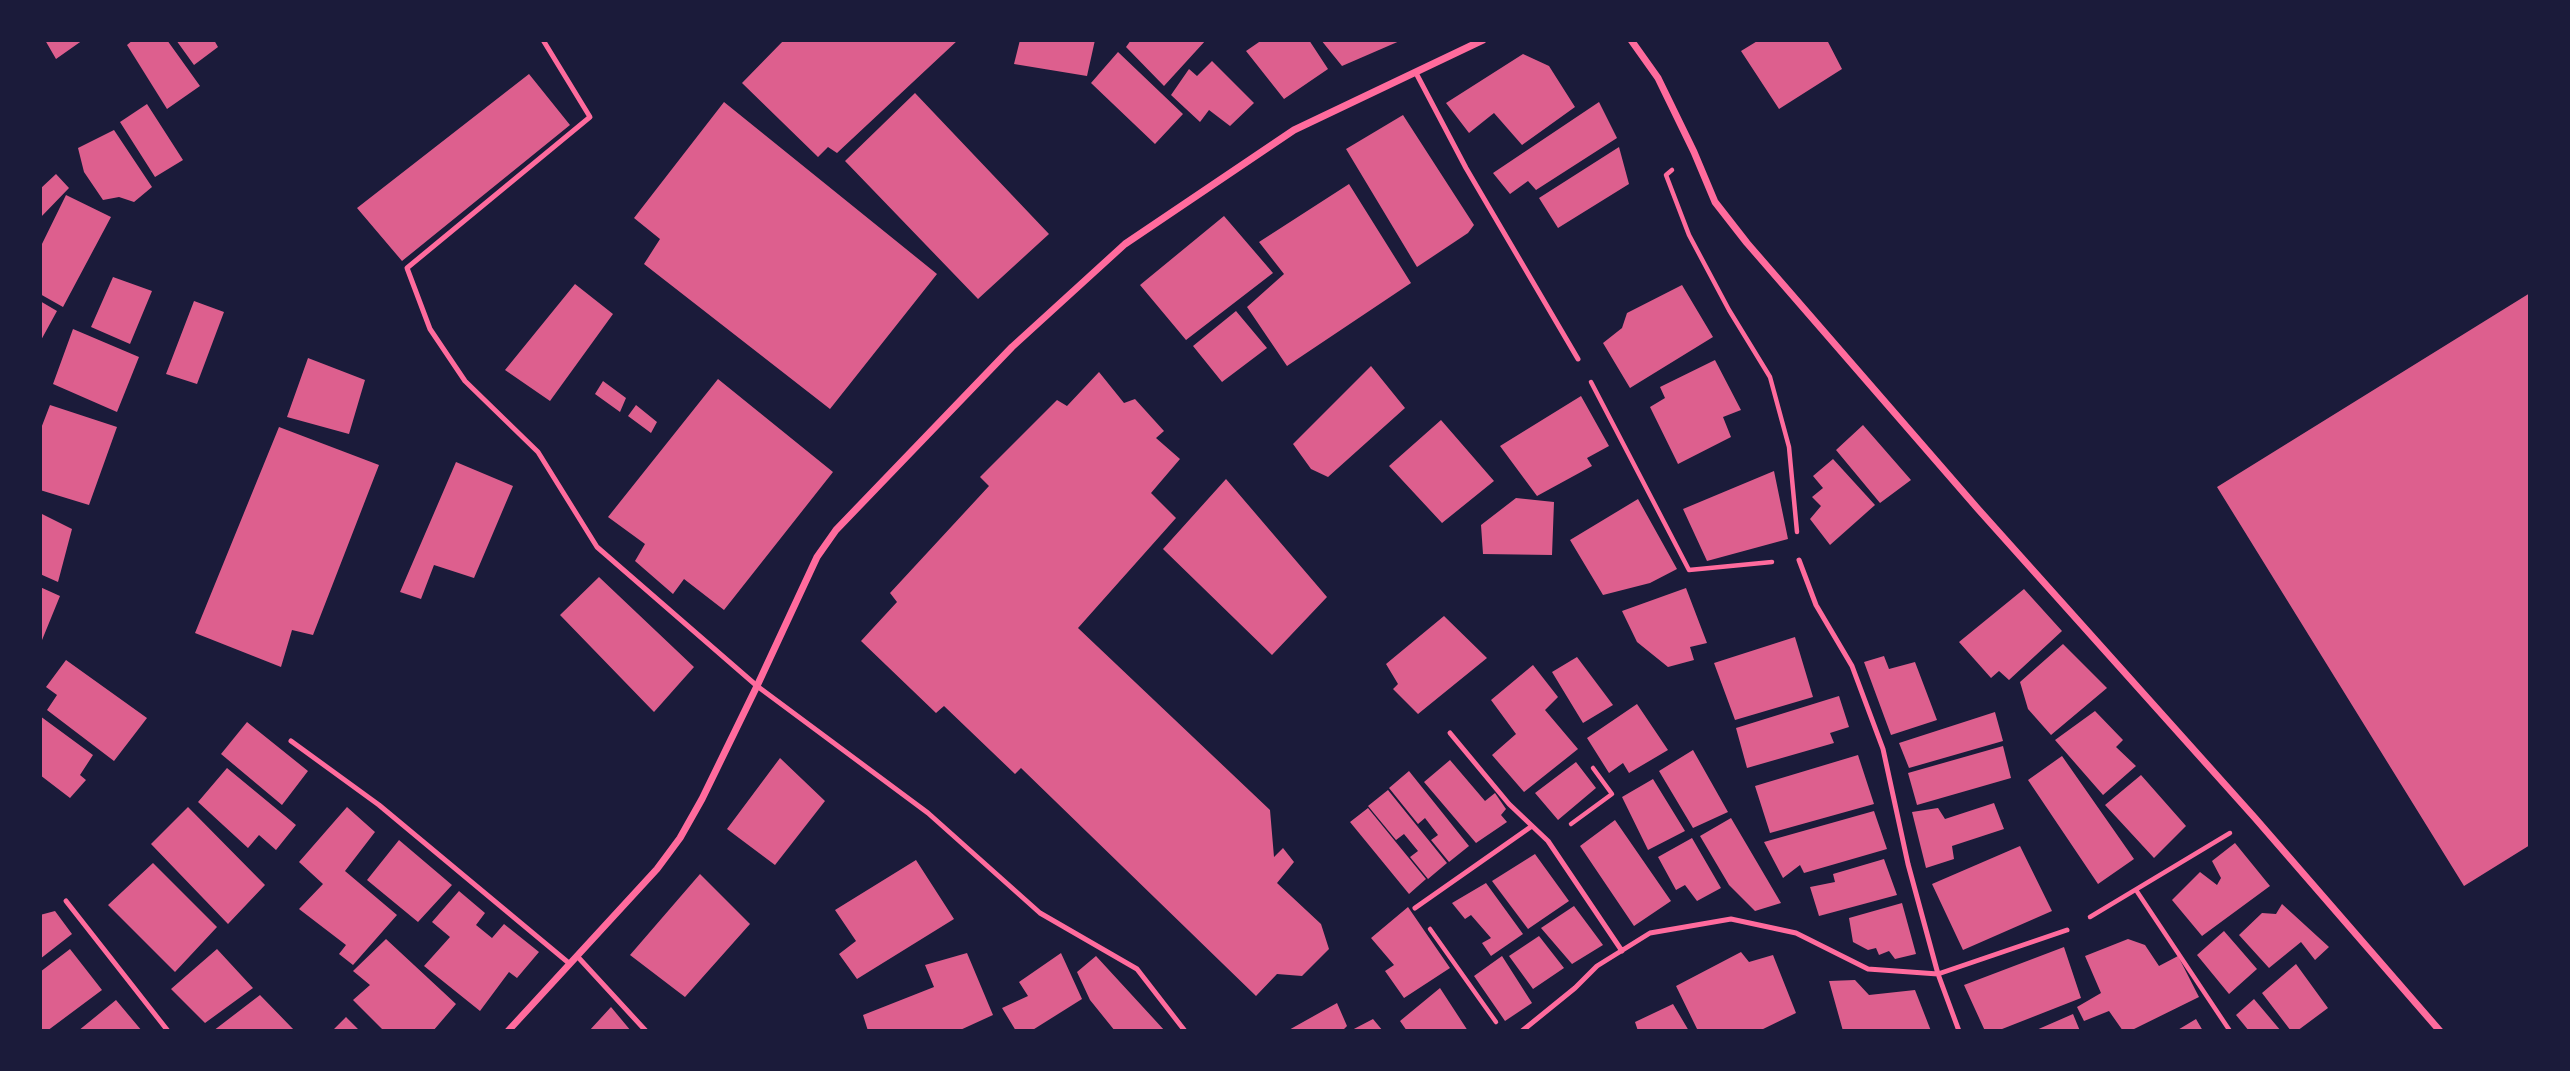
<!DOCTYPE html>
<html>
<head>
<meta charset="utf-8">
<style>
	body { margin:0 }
	#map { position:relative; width:2570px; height:1071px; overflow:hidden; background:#1b1b3a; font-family:"DejaVu Sans",sans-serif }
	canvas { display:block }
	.frame { position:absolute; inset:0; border:42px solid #1b1b3a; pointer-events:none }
</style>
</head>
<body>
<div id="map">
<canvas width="2570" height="1071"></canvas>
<div class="frame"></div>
</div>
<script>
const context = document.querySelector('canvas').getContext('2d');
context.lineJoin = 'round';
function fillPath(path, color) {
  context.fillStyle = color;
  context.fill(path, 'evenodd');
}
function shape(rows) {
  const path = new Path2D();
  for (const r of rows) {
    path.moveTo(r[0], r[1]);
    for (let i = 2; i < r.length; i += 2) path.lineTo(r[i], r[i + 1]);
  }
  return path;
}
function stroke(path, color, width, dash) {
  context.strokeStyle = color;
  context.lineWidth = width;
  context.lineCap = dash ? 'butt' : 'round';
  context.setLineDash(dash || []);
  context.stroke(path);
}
fillPath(shape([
	[45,40,83,40,56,59],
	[133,40,167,40,200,86,167,109,127,45],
	[176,40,214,40,218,47,194,65],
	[784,40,958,40,837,153,828,147,818,157,742,83],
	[1020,40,1095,40,1087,76,1014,64],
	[1131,40,1206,40,1164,86,1126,47],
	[1262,40,1309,40,1328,69,1284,99,1246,51],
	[1321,40,1402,40,1342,66],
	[1759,40,1827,40,1842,69,1779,109,1741,51],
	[1118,52,1183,114,1155,144,1091,83],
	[1523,54,1549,66,1575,107,1522,145,1494,113,1469,133,1446,103],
	[1212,61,1254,103,1230,126,1209,110,1200,122,1171,95,1189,69,1197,76],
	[529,74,570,125,402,261,357,208],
	[915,93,1049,234,978,299,845,161],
	[724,102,937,274,830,409,644,264,660,239,634,218],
	[1599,102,1617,138,1536,190,1528,181,1510,194,1493,173],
	[147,104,183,160,155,177,120,122],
	[1403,115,1474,225,1468,233,1417,267,1346,149],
	[114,130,152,187,134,202,119,197,103,200,84,172,78,148],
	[1619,147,1629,184,1558,228,1539,198],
	[56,174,69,188,40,218,40,189],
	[1349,184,1411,283,1287,366,1247,307,1284,274,1259,242],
	[66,195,111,217,63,307,40,294,40,248],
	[1224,216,1273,273,1186,340,1140,285],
	[113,277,152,291,130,344,91,327],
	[575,284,613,314,550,401,505,370],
	[1682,285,1713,337,1630,388,1603,343,1622,328,1627,313],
	[2530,293,2530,845,2464,886,2217,487],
	[40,301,57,311,40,342],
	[194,301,224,312,197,384,166,374],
	[1236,311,1267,348,1222,382,1193,346],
	[73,329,139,357,117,412,53,384],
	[308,358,365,380,349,434,287,417],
	[1715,360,1741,410,1723,417,1731,437,1678,464,1650,407,1665,398,1660,387],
	[1371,366,1405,408,1328,477,1311,469,1293,444],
	[1099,372,1124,403,1135,399,1164,431,1156,438,1180,459,1151,493,1176,518,1078,628,1270,810,1274,857,1283,848,1294,862,1277,883,1321,924,1329,949,1302,976,1277,974,1256,996,1021,768,1015,774,944,706,936,713,861,641,897,602,890,593,989,486,980,477,1057,400,1067,406],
	[718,379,833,472,724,610,684,579,673,594,635,561,645,544,608,517],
	[603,381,626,398,620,412,595,394],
	[1581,396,1609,446,1587,458,1592,466,1537,496,1500,446],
	[50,405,117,427,89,505,40,490,40,431],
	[636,405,657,422,651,433,628,416],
	[1441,420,1494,481,1442,523,1389,466],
	[1863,425,1911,480,1880,503,1836,450],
	[279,427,379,465,313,635,292,630,281,667,195,633],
	[1833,459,1875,505,1830,545,1810,519,1821,506,1812,497,1823,488,1813,476],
	[456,462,513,486,474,578,434,565,421,599,400,592],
	[1774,471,1788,539,1707,561,1683,509],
	[1226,479,1327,597,1272,655,1163,549],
	[1516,498,1554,502,1552,555,1483,554,1481,525],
	[1638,499,1677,569,1650,583,1603,595,1570,540],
	[40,513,72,529,58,582,40,574],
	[599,577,694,667,654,712,560,615],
	[40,587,60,596,40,645],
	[1686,588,1707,643,1690,647,1694,660,1668,667,1637,642,1622,611],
	[2024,589,2062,631,2009,680,1999,671,1991,678,1959,642],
	[1444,616,1487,658,1418,714,1393,689,1398,684,1386,664],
	[1795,637,1813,697,1735,720,1714,663],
	[2063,644,2107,688,2051,735,2028,709,2020,682],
	[1884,656,1889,669,1915,662,1937,720,1891,735,1864,662],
	[1577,657,1613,705,1583,723,1552,672],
	[66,660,147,718,114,761,47,710,57,695,46,687],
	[1533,665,1558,697,1545,710,1578,749,1524,792,1492,755,1516,734,1491,700],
	[1839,696,1849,727,1830,733,1834,743,1747,768,1736,728],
	[1637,704,1668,750,1629,773,1623,763,1609,773,1587,738],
	[2095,711,2123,740,2116,747,2136,766,2103,795,2055,740],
	[1995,712,2003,741,1909,768,1899,743],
	[40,716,93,755,80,775,86,780,70,798,40,775],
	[247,722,308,771,282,805,221,754],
	[2003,746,2011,778,1917,805,1908,773],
	[1693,750,1728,812,1693,828,1659,771],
	[1858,755,1874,804,1770,833,1755,786],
	[2062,756,2134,859,2098,884,2028,780],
	[780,758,825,801,775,865,727,829],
	[1450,760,1485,801,1495,793,1506,809,1501,815,1507,822,1476,843,1424,782],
	[1576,762,1596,788,1558,820,1535,793],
	[227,768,296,825,276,850,259,835,248,848,198,802],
	[1409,771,1469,846,1449,862,1431,840,1438,835,1425,818,1418,824,1389,788],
	[2141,775,2186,826,2154,858,2105,805],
	[1653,779,1685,831,1648,850,1622,797],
	[1388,790,1447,863,1428,879,1410,857,1418,851,1404,834,1396,840,1368,806],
	[1994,803,2004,829,1952,846,1954,859,1926,868,1912,812,1938,808,1945,819],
	[188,807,265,885,228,924,151,844],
	[347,807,375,832,345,871,397,915,353,965,339,954,346,945,299,909,323,884,299,862],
	[1368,808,1426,879,1409,894,1350,822],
	[1874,811,1887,849,1804,873,1800,865,1783,878,1764,842],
	[1731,818,1781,903,1755,911,1729,885,1700,836],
	[1615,820,1671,901,1634,926,1580,846],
	[1692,838,1721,888,1697,901,1685,885,1676,890,1658,857],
	[399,840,452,885,418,922,367,880],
	[2235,843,2270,886,2202,936,2172,900,2200,872,2217,885,2221,878,2212,861],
	[2020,846,2052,911,1963,950,1932,884],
	[1535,854,1569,901,1528,929,1492,881],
	[1884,859,1897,895,1819,916,1810,887,1835,882,1833,874],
	[916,860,954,919,857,979,839,954,856,941,835,910],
	[153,863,217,927,175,972,108,905],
	[700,874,750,924,685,997,630,955],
	[1486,883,1523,934,1491,956,1482,943,1491,938,1471,915,1465,919,1452,903],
	[459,891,485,913,476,925,492,938,504,924,539,952,517,978,509,972,480,1011,424,966,450,937,432,922],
	[1902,903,1916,954,1895,959,1889,951,1879,955,1876,948,1868,950,1853,942,1849,918],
	[2282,904,2329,947,2315,960,2301,942,2269,968,2239,935,2262,913,2276,914],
	[1574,906,1603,945,1572,964,1541,928],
	[1408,907,1450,968,1404,998,1385,971,1394,965,1371,938],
	[55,911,72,934,40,959,40,915],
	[2224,931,2257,969,2229,994,2197,955],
	[1539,936,1564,968,1533,989,1509,956],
	[386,939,456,1004,433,1031,384,1031,353,1000,370,985,353,971],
	[2128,939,2145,945,2159,966,2178,956,2199,997,2130,1031,2123,1031,2109,1011,2084,1021,2077,1007,2101,993,2085,956],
	[2064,947,2081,998,1997,1031,1985,1031,1964,985],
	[70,949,102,990,47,1031,40,1031,40,972],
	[217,949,253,988,205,1023,171,989],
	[1741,952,1749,962,1773,955,1796,1013,1759,1031,1698,1031,1676,986],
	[967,953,993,1015,958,1031,868,1031,863,1015,934,987,925,965],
	[1061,953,1082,999,1031,1031,1016,1031,1002,1008,1028,996,1019,982],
	[1096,956,1165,1031,1115,1031,1090,1000,1077,972],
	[1502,956,1532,1003,1505,1021,1474,976],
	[2296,964,2328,1008,2297,1031,2291,1031,2262,993],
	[1855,980,1869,995,1915,990,1931,1031,1843,1031,1829,981],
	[1440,988,1468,1031,1407,1031,1400,1021],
	[260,995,295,1031,213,1031],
	[2254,999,2281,1031,2249,1031,2236,1015],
	[116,1000,142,1031,78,1031],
	[1337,1003,1347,1026,1342,1031,1287,1031],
	[1673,1004,1689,1031,1638,1031,1635,1022],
	[611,1007,631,1031,589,1031],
	[2073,1014,2080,1031,2034,1031],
	[346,1017,360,1031,332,1031],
	[1373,1019,1383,1031,1350,1031],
	[2196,1019,2203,1031,2176,1031]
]), '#dd5f8e');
stroke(shape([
	[1672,170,1666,175,1689,235,1729,310,1770,377,1789,447,1797,532],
	[1591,382,1689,570,1772,562],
	[1571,824,1612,794,1593,768],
	[2136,890,2230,1031],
	[2090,917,2230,833],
	[1430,929,1496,1022]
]), '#ff6b9d', 4.5);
stroke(shape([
	[543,40,590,117,407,268,430,329,465,381,538,452,597,547,757,686,928,813,1040,913,1137,969,1185,1031],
	[1416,73,1466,168,1578,359],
	[1799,560,1816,605,1852,666,1883,749,1908,864,1938,974,1959,1031],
	[1450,733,1509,804,1548,841,1622,951],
	[291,741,379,805,570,964],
	[66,901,168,1031],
	[1415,908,1532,826],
	[577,956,646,1031],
	[1522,1031,1575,988,1597,966,1650,933,1731,919,1796,933,1868,969,1938,974,2067,930]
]), '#ff6b9d', 5);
stroke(shape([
	[1631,40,1658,78,1694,152,1715,202,1747,243,1978,509,2255,818,2440,1031],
	[508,1031,657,869,680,838,702,799,757,686,817,557,836,530,1012,347,1125,244,1294,130,1483,40]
]), '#ff6b9d', 7);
</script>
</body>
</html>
